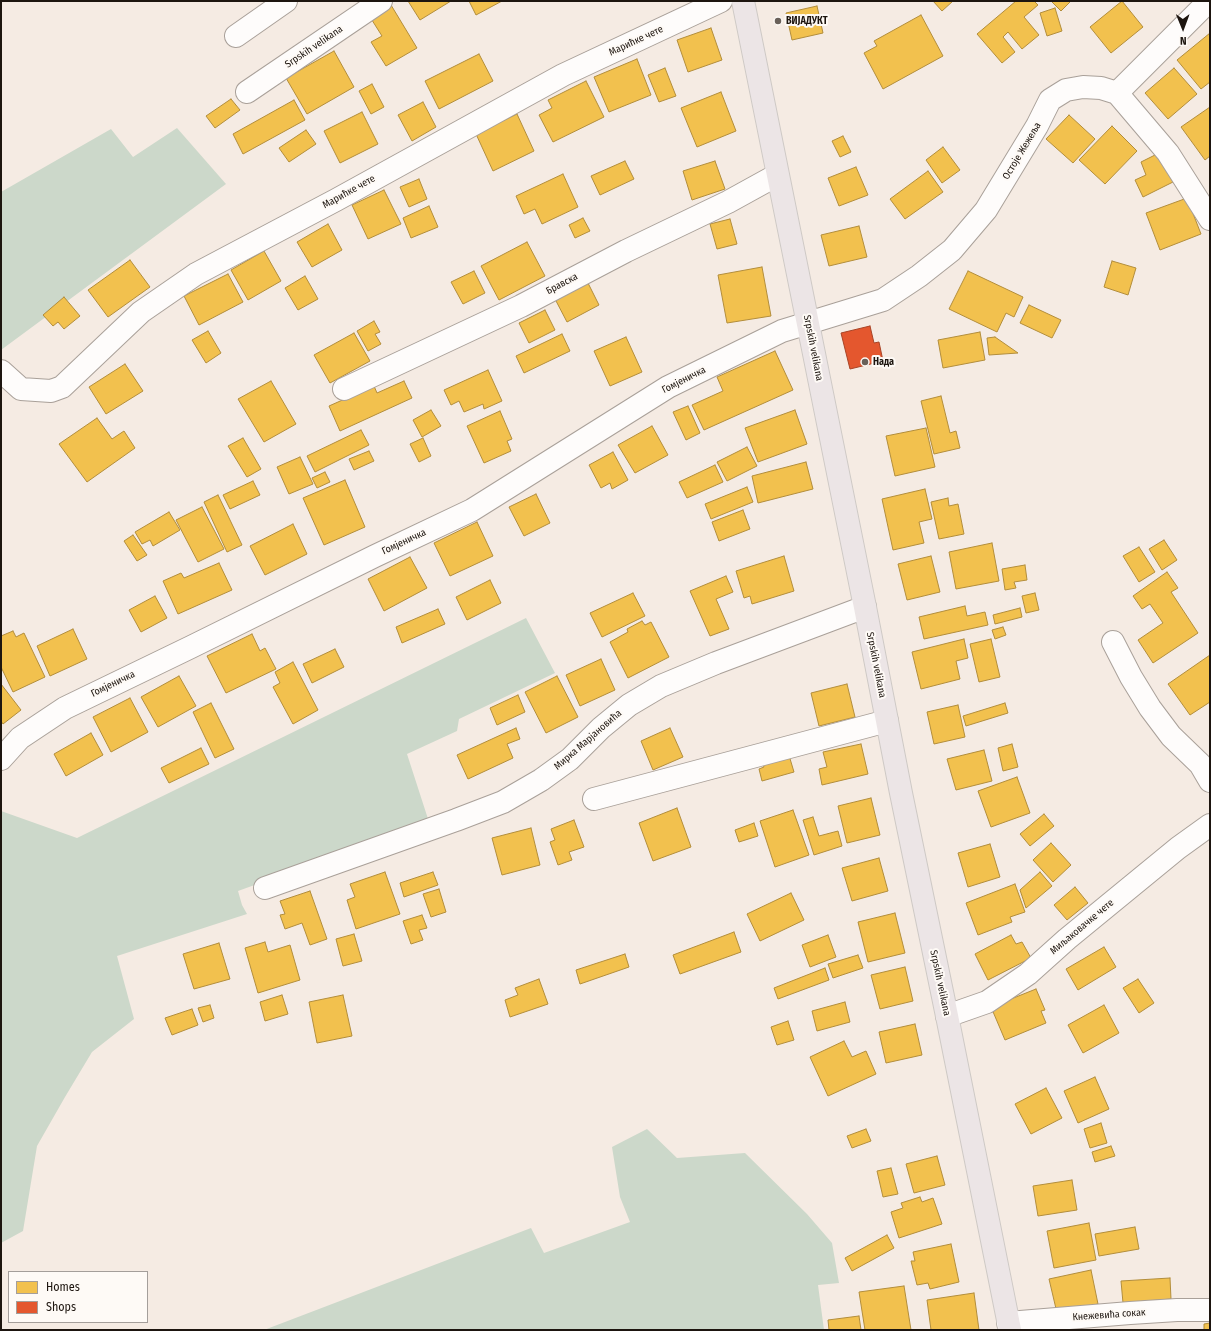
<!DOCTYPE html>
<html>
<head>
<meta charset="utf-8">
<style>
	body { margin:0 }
	#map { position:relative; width:1211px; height:1331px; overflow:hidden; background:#f5ebe3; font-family:"Fira Sans Condensed",sans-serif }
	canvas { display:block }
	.frame { position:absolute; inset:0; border:2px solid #1d150f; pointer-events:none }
	.legend { position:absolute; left:8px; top:1271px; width:140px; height:52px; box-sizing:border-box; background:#fefaf6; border:1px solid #a49e9a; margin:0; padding:5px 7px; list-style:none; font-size:12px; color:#1d150f }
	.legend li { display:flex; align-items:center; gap:8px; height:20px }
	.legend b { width:20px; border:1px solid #a49e9a }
	.north { position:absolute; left:1163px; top:8px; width:40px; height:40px; -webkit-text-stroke:3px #fefaf6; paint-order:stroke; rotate:179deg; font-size:11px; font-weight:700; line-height:16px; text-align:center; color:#1d150f }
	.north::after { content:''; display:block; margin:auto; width:14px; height:18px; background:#1d150f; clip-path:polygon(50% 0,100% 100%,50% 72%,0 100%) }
</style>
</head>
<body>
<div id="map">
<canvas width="1211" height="1331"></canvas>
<div class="frame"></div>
<ul class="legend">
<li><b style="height:11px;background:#f2c14e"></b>Homes</li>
<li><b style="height:11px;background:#e4572e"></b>Shops</li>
</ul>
<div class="north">N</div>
</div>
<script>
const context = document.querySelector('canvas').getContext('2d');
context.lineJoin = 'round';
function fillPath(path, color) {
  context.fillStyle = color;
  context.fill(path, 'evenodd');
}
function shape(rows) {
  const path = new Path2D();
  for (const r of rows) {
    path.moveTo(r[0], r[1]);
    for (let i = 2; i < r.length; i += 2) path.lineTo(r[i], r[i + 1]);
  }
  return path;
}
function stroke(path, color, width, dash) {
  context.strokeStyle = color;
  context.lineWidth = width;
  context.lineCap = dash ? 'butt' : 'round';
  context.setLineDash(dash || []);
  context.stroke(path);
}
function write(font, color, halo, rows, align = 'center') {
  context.font = font + ' "Fira Sans Condensed",sans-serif';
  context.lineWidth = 4;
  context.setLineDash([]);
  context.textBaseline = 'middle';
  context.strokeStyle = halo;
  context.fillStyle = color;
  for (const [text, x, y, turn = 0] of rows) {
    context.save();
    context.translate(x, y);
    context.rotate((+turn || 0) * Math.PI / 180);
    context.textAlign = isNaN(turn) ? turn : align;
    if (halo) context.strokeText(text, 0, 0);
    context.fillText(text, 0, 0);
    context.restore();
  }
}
fillPath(shape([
	[177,128,226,184,1,350,1,192,111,129,133,157],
	[526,618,555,673,459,719,457,731,407,754,429,822,238,891,242,905,247,914,117,956,134,1019,92,1052,65,1097,37,1146,23,1231,1,1243,1,811,77,838],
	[647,1129,677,1158,745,1153,807,1214,832,1243,839,1283,818,1285,824,1330,264,1330,531,1228,544,1253,630,1222,620,1197,612,1147]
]), '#ccd8ca');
const homes = shape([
	[408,1,451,1,420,20,408,1],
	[469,1,502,1,476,15,469,1],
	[933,1,953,1,942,11,933,1],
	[1016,1,1034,1,1038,5,1024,17,1039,35,1022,49,1008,32,1003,37,1015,52,1002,63,977,34,1016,1],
	[1051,1,1071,1,1061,11,1051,1],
	[1122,1,1143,27,1111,53,1090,27,1122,1],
	[391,5,417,48,386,66,371,42,382,36,370,17,391,5],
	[817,6,823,33,792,40,786,13,817,6],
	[1055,8,1062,31,1047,36,1040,13,1055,8],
	[921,15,943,56,883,89,864,53,877,46,874,41,921,15],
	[711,28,722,60,688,72,677,40,711,28],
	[1210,33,1210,82,1201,89,1177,60,1210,33],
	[334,51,354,87,307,114,286,78,334,51],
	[479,54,493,81,439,109,425,81,479,54],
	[637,59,651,95,609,112,594,77,637,59],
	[665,68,676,96,659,102,648,75,665,68],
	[1174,68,1197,94,1168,119,1145,93,1174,68],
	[586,81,604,117,553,142,539,115,552,108,548,100,586,81],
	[372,84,384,107,371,114,359,91,372,84],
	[721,92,736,131,697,147,681,108,721,92],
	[231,99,240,110,215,128,206,116,231,99],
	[294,100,305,120,243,154,233,134,294,100],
	[423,102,436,127,412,141,398,115,423,102],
	[1210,107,1210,156,1205,160,1181,127,1210,107],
	[362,112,378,144,340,163,324,131,362,112],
	[517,114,534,151,493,171,476,134,517,114],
	[1069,115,1095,139,1073,163,1046,139,1069,115],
	[1112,126,1137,151,1105,184,1079,160,1112,126],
	[306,130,316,144,289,162,279,148,306,130],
	[843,136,851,152,840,157,832,141,843,136],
	[943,147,960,170,942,183,926,160,943,147],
	[1159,153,1173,182,1143,197,1135,180,1146,175,1141,162,1159,153],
	[625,161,634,179,600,195,591,176,625,161],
	[715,161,725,189,692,200,683,171,715,161],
	[856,167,868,195,839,206,828,178,856,167],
	[928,171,943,192,905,219,890,199,928,171],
	[563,174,578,207,542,224,535,209,524,214,516,196,563,174],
	[419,179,427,199,409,207,400,187,419,179],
	[384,190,401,224,368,239,352,205,384,190],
	[1187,198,1201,234,1160,250,1146,213,1187,198],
	[429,206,438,227,411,238,403,218,429,206],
	[583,218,590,231,575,238,569,225,583,218],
	[730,219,737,244,717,249,710,224,730,219],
	[328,224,342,250,312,267,297,242,328,224],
	[859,226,867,257,829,266,821,235,859,226],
	[527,242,545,276,499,300,481,266,527,242],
	[264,251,281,281,248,300,231,270,264,251],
	[130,260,150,287,108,317,88,290,130,260],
	[1112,261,1136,268,1128,295,1104,287,1112,261],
	[762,267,771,316,727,323,718,275,762,267],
	[474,271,485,293,463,304,451,282,474,271],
	[968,271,1023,297,1014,317,1006,313,997,332,949,309,968,271],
	[228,274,243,302,199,325,184,296,228,274],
	[305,276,318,299,298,310,285,288,305,276],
	[588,283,599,305,567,322,555,299,588,283],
	[64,297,80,316,64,329,58,322,53,326,43,315,64,297],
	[1029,305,1061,320,1052,338,1020,323,1029,305],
	[545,310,555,330,529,343,519,323,545,310],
	[374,321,380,332,375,334,381,344,368,351,357,331,374,321],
	[208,331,221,353,206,363,192,340,208,331],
	[980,332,985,360,943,368,938,340,980,332],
	[354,333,370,361,330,383,314,355,354,333],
	[562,334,570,351,524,373,516,356,562,334],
	[626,337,642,372,610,386,594,351,626,337],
	[995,337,1018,353,989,355,987,338,995,337],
	[775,351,793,390,704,430,692,405,723,391,717,377,775,351],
	[125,364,143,391,106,414,89,387,125,364],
	[488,370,502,401,484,409,483,404,464,412,459,401,451,405,444,390,488,370],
	[271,381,296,424,264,442,238,399,271,381],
	[404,381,412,398,340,431,329,406,374,386,377,393,404,381],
	[941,396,950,433,956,431,960,448,934,454,921,401,941,396],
	[688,406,700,433,686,440,673,412,688,406],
	[431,410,441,426,422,437,413,420,431,410],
	[795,410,807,444,758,462,745,428,795,410],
	[500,411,512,439,507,441,511,451,484,463,467,426,500,411],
	[97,418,112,439,124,431,135,448,87,482,59,444,97,418],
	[652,426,668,455,635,473,618,445,652,426],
	[926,428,935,467,895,476,886,436,926,428],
	[361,430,369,445,315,472,307,456,361,430],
	[243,438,261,469,247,477,228,446,243,438],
	[423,438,431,456,419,462,410,444,423,438],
	[747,447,757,466,727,481,717,462,747,447],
	[369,451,374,461,354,470,349,459,369,451],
	[613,452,628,480,612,489,610,483,601,488,589,465,613,452],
	[300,457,313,484,289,494,277,467,300,457],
	[806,462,813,489,758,503,752,476,806,462],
	[715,465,723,482,687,498,679,482,715,465],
	[325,472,330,482,317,488,312,478,325,472],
	[345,480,365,527,324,545,303,498,345,480],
	[253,481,260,495,230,509,223,495,253,481],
	[747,487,753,502,711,519,705,504,747,487],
	[925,489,932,519,919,522,924,543,893,550,882,499,925,489],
	[536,494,550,523,524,536,509,507,536,494],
	[218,495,242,545,227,552,204,502,218,495],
	[948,498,949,506,958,504,964,534,939,539,931,502,948,498],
	[202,507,224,549,198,562,176,520,202,507],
	[743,510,750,529,719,541,712,522,743,510],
	[169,512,180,530,153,546,150,540,142,544,135,532,169,512],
	[477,522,493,556,450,576,434,543,477,522],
	[293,524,307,554,265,575,250,546,293,524],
	[133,535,147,555,137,561,124,541,133,535],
	[1164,540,1177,560,1162,570,1149,549,1164,540],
	[992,543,999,581,956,589,949,552,992,543],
	[1139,547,1155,572,1139,582,1123,556,1139,547],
	[784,556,794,591,752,604,750,596,744,598,736,571,784,556],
	[931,556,940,592,907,600,898,564,931,556],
	[410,557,427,588,384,611,368,579,410,557],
	[219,563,232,590,178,614,163,581,181,573,184,578,219,563],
	[1025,565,1027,580,1014,582,1016,588,1005,590,1002,569,1025,565],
	[1167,572,1178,588,1171,592,1198,633,1153,663,1138,640,1163,623,1150,604,1142,609,1133,596,1167,572],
	[726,576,733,592,716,599,729,629,710,636,690,591,726,576],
	[490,580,501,603,467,620,456,597,490,580],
	[633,593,645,616,602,637,590,613,633,593],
	[1035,593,1039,610,1026,613,1022,596,1035,593],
	[155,596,167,618,141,632,129,610,155,596],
	[965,606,967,616,985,612,988,625,924,639,919,617,965,606],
	[1020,608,1022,617,995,624,993,615,1020,608],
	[438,609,445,624,402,643,396,627,438,609],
	[642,621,645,625,651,622,669,657,628,678,610,642,628,632,627,629,642,621],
	[1003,627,1006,635,995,639,992,630,1003,627],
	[73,629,87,659,50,676,37,646,73,629],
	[13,631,16,637,24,633,45,677,13,692,1,667,1,636,13,631],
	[252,634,260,651,265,648,276,669,226,693,207,656,252,634],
	[964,639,968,658,956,661,960,679,921,689,912,652,964,639],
	[991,639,1000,677,979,682,970,644,991,639],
	[335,649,344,667,312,683,303,664,335,649],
	[1210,655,1210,702,1190,715,1168,684,1210,655],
	[601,659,615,690,580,706,566,675,601,659],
	[293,662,318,710,293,724,273,687,280,683,275,672,293,662],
	[179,676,196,706,158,727,141,697,179,676],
	[557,676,578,717,546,733,525,692,557,676],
	[1,684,21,710,3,724,1,721,1,684],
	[847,684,855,717,819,726,811,693,847,684],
	[518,695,525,712,497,725,490,708,518,695],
	[130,698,148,732,111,752,93,717,130,698],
	[211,703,234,749,215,758,193,712,211,703],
	[1005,703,1008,713,966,726,963,716,1005,703],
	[958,705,965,737,934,744,927,712,958,705],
	[516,728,520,739,507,744,513,758,468,779,457,755,516,728],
	[670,728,683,757,653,770,641,741,670,728],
	[91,733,103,755,66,776,54,754,91,733],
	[861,744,868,774,822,785,819,769,827,767,823,752,861,744],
	[1012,744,1018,767,1003,771,998,748,1012,744],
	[201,748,209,764,169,783,161,768,201,748],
	[984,750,992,781,956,790,947,759,984,750],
	[788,752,794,772,762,781,759,769,764,767,761,760,788,752],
	[1017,777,1030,813,991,827,978,791,1017,777],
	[871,798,880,835,847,843,838,806,871,798],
	[677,808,691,847,653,861,639,823,677,808],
	[793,810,809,855,775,867,760,821,793,810],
	[1044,814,1054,826,1030,846,1020,834,1044,814],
	[813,817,819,836,838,831,842,846,814,855,803,820,813,817],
	[574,820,584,847,569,852,572,860,558,865,550,842,555,840,551,829,574,820],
	[754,823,758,836,739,842,735,830,754,823],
	[531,828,540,865,502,875,492,838,531,828],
	[1051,843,1071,865,1053,882,1033,860,1051,843],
	[990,844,1000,877,968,887,958,853,990,844],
	[879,858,888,891,852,901,842,868,879,858],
	[385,872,400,914,356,929,347,900,355,897,350,884,385,872],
	[433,872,438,885,404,897,400,883,433,872],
	[1040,872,1052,886,1026,908,1020,890,1040,872],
	[1015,884,1025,912,1010,917,1012,922,978,935,966,903,1015,884],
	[1075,887,1088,903,1067,920,1054,905,1075,887],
	[439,889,446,912,431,917,423,894,439,889],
	[310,891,327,939,310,945,302,923,285,929,280,915,285,914,280,901,310,891],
	[791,893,804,920,760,941,747,914,791,893],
	[895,913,905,953,868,962,858,922,895,913],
	[422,915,427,928,419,930,423,940,411,944,403,921,422,915],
	[734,932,741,952,680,974,673,955,734,932],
	[354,934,362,961,343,966,336,939,354,934],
	[828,935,836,957,810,967,802,945,828,935],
	[1011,935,1016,944,1022,942,1031,958,988,980,975,954,1011,935],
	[265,942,268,952,290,945,300,980,258,993,245,948,265,942],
	[219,943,230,979,194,989,183,954,219,943],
	[1104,947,1116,967,1078,990,1066,969,1104,947],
	[625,954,629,967,580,984,576,970,625,954],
	[858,955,863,968,833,978,828,964,858,955],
	[905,967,913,1001,880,1009,871,975,905,967],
	[825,968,829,980,778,999,774,988,825,968],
	[539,979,548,1004,510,1017,505,1000,518,995,515,988,539,979],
	[1138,979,1154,1003,1139,1013,1123,988,1138,979],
	[1036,989,1045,1010,1041,1011,1046,1023,1005,1040,991,1007,1036,989],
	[282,995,288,1014,265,1021,260,1002,282,995],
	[343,995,352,1036,317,1043,309,1002,343,995],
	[845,1002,850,1022,817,1031,812,1011,845,1002],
	[210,1005,214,1018,203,1022,198,1008,210,1005],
	[1104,1005,1119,1033,1083,1053,1068,1025,1104,1005],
	[192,1009,198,1025,172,1035,165,1018,192,1009],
	[788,1021,794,1040,777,1045,771,1027,788,1021],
	[915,1024,922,1055,886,1063,879,1032,915,1024],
	[844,1041,852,1057,866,1051,876,1074,828,1096,810,1057,844,1041],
	[1095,1077,1109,1109,1078,1123,1064,1091,1095,1077],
	[1046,1088,1062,1118,1031,1134,1015,1104,1046,1088],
	[1101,1123,1107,1143,1090,1148,1084,1129,1101,1123],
	[866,1129,871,1141,852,1148,847,1136,866,1129],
	[1111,1146,1115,1156,1095,1162,1092,1152,1111,1146],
	[937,1156,945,1185,914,1193,906,1164,937,1156],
	[891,1168,898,1194,883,1197,877,1171,891,1168],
	[1072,1180,1077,1210,1038,1216,1033,1186,1072,1180],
	[920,1197,922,1202,933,1198,942,1224,899,1238,891,1212,903,1208,901,1203,920,1197],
	[1089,1223,1096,1260,1054,1268,1047,1231,1089,1223],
	[1135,1227,1139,1249,1099,1256,1095,1234,1135,1227],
	[887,1235,894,1248,852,1271,845,1258,887,1235],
	[951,1244,959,1282,930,1289,928,1283,917,1285,911,1261,915,1261,913,1252,951,1244],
	[1091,1270,1098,1304,1057,1313,1049,1279,1091,1270],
	[1170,1278,1171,1299,1123,1303,1121,1281,1170,1278],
	[904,1286,911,1330,865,1330,859,1292,904,1286],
	[974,1293,979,1330,931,1330,927,1300,974,1293],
	[859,1316,861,1330,829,1330,828,1320,859,1316],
	[1210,1323,1210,1330,1204,1330,1204,1324,1210,1323]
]);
fillPath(homes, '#f2c14e');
stroke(homes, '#b28d3b', 1);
const shops = shape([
	[870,326,874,343,879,342,883,361,850,369,841,333,870,326]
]);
fillPath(shops, '#e4572e');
stroke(shops, '#a84325', 1);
const minor = shape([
	[236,36,286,1],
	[247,92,381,1],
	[1117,93,1209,1],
	[1,371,21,389,51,391,62,387,141,312,196,274,336,200,563,75,721,1],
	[344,389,521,306,626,251,728,202,777,175],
	[1113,642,1131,677,1150,708,1171,736,1200,764,1210,781],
	[1,759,20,738,65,708,191,647,375,556,472,510,668,387,782,331,883,300,919,276,952,250,986,210,1037,126,1050,100,1066,90,1083,87,1101,88,1117,93,1168,153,1210,219],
	[594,799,887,721],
	[265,888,456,820,503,802,541,780,570,759,601,728,629,705,661,686,716,663,865,607],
	[947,1016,987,1002,1028,974,1067,939,1178,848,1210,825],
	[1008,1323,1130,1313,1177,1310,1210,1310]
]);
const major = shape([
	[743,1,865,607,901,793,947,1016,1010,1330]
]);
stroke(minor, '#a9a099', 24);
stroke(major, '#cec9c5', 24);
stroke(minor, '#fefcfb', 22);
stroke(major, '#ece5e6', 22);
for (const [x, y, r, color] of [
	[778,21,4,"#696059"],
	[865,362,4,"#696059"]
]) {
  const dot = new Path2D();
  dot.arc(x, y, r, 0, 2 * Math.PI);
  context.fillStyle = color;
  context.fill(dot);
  stroke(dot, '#fefaf6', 1.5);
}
write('bold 10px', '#1d150f', '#fefaf6', [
	["ВИЈАДУКТ",786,21],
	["Нада",873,362]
], 'left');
write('10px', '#1d150f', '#fefaf6', [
	["Марићке чете",636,41,-25],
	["Srpskih velikana",314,47,-34],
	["Остоје Жежеља",1022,151,-59],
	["Марићке чете",349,192,-29],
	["Бравска",562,284,-28],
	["Srpskih velikana",813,348,79],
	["Гомјеничка",684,380,-27],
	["Гомјеничка",404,542,-25],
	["Srpskih velikana",876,665,79],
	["Гомјеничка",113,684,-26],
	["Мирка Марјановића",588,740,-41],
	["Миљаковачке чете",1082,927,-40],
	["Srpskih velikana",940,983,78],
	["Кнежевића сокак",1109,1315,-4]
]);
</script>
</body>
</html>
